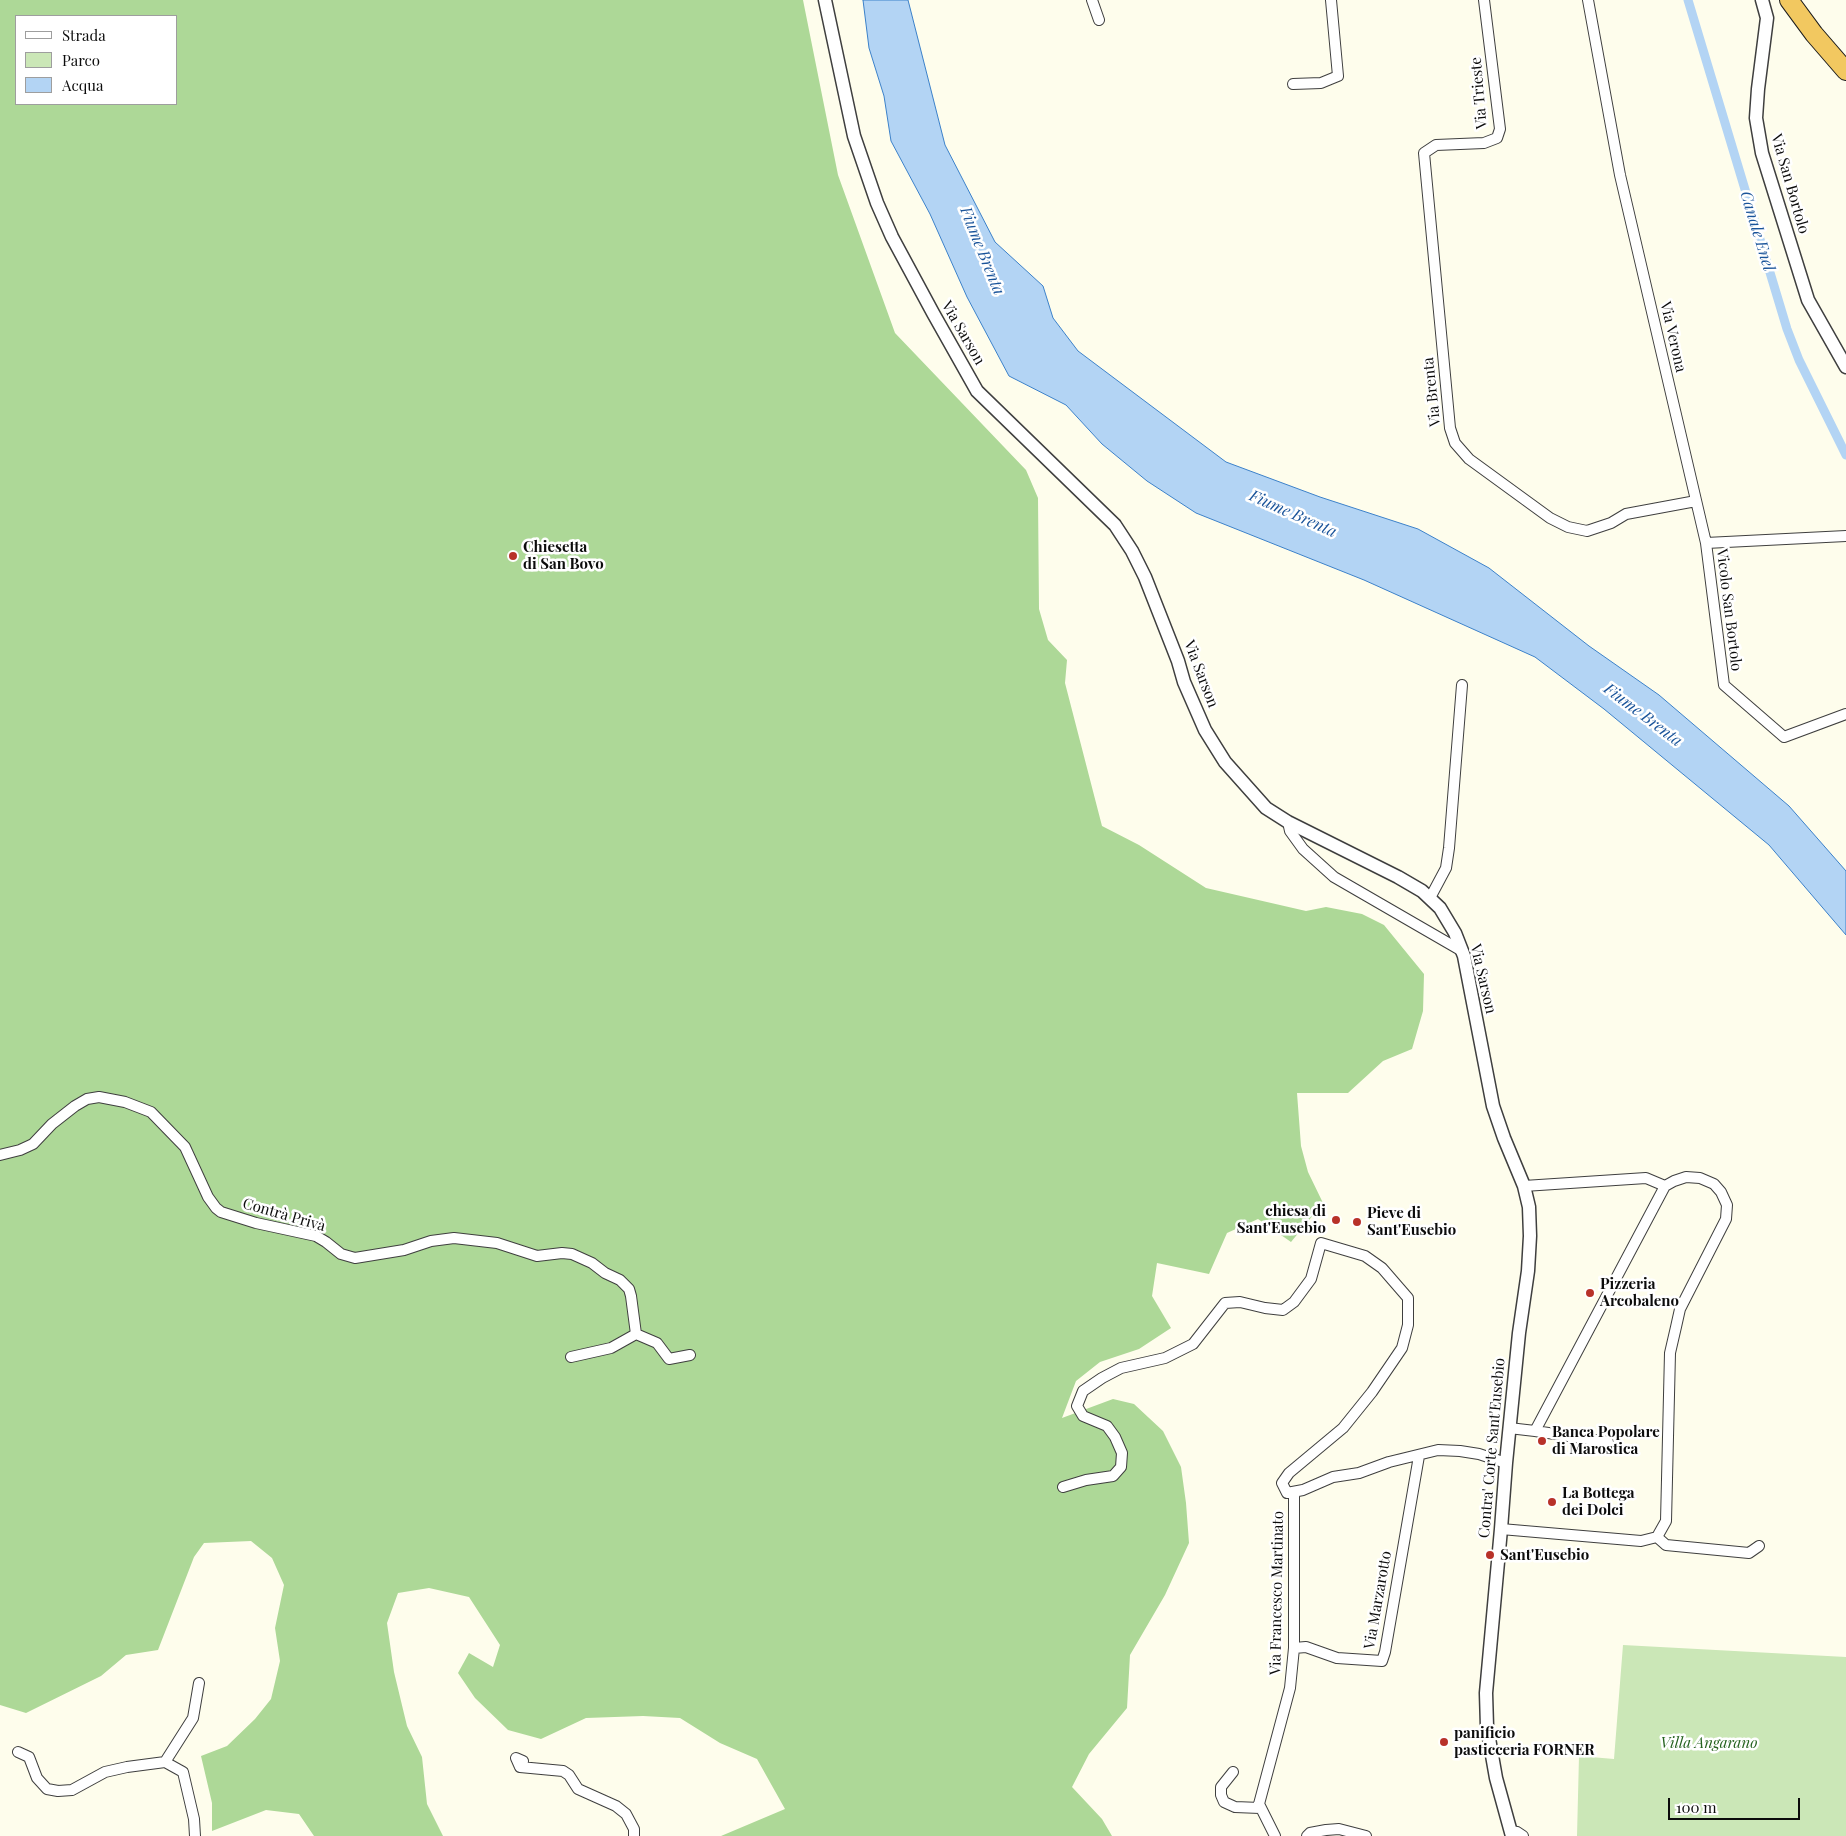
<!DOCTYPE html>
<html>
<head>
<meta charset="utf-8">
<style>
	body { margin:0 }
	#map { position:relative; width:1846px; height:1836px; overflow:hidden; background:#fefdec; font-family:"Playfair Display",serif }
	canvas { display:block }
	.legend { position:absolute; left:15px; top:15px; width:162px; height:90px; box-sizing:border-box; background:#fff; border:1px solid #9e9e9e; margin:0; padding:6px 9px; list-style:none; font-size:15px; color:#0c0c0c }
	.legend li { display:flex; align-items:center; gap:10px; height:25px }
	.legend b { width:25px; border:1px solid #9e9e9e }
	.scale { position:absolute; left:1668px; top:1798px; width:132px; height:22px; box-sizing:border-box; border:2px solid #0c0c0c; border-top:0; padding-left:6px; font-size:15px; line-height:18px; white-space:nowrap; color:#0c0c0c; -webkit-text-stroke:4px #fff; paint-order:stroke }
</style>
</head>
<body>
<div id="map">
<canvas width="1846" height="1836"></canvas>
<ul class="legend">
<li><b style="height:6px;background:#fff"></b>Strada</li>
<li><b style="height:14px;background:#cbe7b7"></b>Parco</li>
<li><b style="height:14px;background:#b3d4f4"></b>Acqua</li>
</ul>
<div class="scale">100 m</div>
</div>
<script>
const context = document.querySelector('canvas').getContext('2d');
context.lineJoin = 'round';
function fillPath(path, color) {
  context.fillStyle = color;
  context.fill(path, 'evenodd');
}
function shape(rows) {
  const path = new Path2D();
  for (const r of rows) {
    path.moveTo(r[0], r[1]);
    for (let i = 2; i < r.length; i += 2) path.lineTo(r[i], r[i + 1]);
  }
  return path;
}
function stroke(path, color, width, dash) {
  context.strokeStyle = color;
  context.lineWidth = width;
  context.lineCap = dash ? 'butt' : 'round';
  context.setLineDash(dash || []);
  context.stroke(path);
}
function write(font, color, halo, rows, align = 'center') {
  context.font = font + ' "Playfair Display",serif';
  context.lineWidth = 5;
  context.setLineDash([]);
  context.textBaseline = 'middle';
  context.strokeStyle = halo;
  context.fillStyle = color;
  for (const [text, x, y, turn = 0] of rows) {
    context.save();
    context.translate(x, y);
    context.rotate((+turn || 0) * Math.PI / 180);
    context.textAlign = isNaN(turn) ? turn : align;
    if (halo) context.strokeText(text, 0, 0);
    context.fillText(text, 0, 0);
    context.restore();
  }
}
fillPath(shape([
	[1623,1645,1846,1657,1846,1836,1577,1836,1579,1756,1614,1759]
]), '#cbe7b7');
fillPath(shape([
	[0,0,803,0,838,175,895,333,1026,470,1038,498,1039,609,1048,640,1067,660,1065,683,1102,826,1139,845,1206,888,1306,911,1326,907,1362,914,1384,925,1424,974,1423,1011,1412,1049,1383,1061,1348,1093,1297,1093,1301,1146,1308,1172,1323,1203,1291,1242,1258,1219,1227,1233,1209,1274,1157,1263,1152,1296,1171,1328,1139,1349,1100,1362,1076,1381,1062,1418,1113,1399,1134,1404,1163,1431,1181,1467,1186,1503,1189,1543,1165,1595,1130,1655,1127,1708,1089,1754,1072,1787,1102,1819,1112,1836,721,1836,785,1809,757,1759,720,1743,680,1718,643,1716,586,1718,541,1739,508,1730,475,1698,458,1673,469,1653,493,1667,500,1645,469,1597,429,1588,398,1593,387,1623,394,1672,407,1726,422,1757,427,1804,443,1836,314,1836,299,1814,266,1810,212,1831,212,1803,201,1756,227,1746,255,1719,271,1699,280,1661,275,1628,284,1585,272,1558,251,1541,204,1543,194,1557,158,1650,126,1655,101,1676,26,1713,0,1705],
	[16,16,176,16,176,104,16,104]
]), '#add897');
const water = shape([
	[863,0,908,0,945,145,995,242,1043,286,1053,318,1078,351,1226,462,1320,497,1418,529,1489,568,1589,646,1659,695,1789,806,1846,871,1846,935,1769,845,1604,709,1535,657,1364,580,1196,513,1147,481,1102,444,1066,405,1009,376,967,297,930,214,891,141,884,96,869,48,863,0]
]);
fillPath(water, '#b3d4f4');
stroke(water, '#3c81c9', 1);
stroke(shape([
	[1688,0,1787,329,1799,360,1846,455]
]), '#b3d4f4', 9);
const minor = shape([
	[1092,0,1099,20],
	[1484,0,1500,129,1497,138,1484,143,1436,145,1424,153,1450,428,1455,443,1469,459,1550,518,1568,527,1587,531,1611,523,1626,514,1696,501],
	[1588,0,1620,175,1706,543,1846,536],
	[1293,84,1321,83,1338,76,1331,0],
	[1706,543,1724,685,1784,737,1846,714],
	[1288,822,1290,831,1303,849,1334,877,1462,951],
	[1430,898,1446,868,1449,848,1462,685],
	[0,1155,20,1150,33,1144,52,1124,75,1106,87,1099,99,1097,125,1102,151,1112,185,1147,208,1197,216,1208,221,1212,256,1223,316,1236,326,1242,341,1254,355,1258,404,1250,431,1241,454,1238,497,1243,537,1256,562,1253,572,1254,592,1263,605,1273,620,1280,629,1289,631,1296,636,1334],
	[1524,1186,1646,1178,1665,1186],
	[636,1334,657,1343,669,1359,690,1355],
	[571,1357,611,1348,636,1334],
	[1535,1431,1608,1442],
	[1063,1487,1086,1480,1113,1476,1121,1467,1122,1453,1115,1437,1107,1426,1083,1416,1077,1406,1083,1391,1102,1378,1121,1368,1165,1358,1193,1344,1225,1303,1240,1302,1265,1308,1283,1310,1294,1302,1311,1279,1321,1243,1365,1256,1382,1268,1408,1298,1408,1325,1402,1348,1372,1392,1343,1428,1289,1473,1282,1483,1287,1493,1303,1490,1333,1477,1359,1473,1389,1462,1438,1450,1460,1451,1479,1454,1506,1463],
	[1501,1529,1641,1541,1657,1537,1666,1521,1670,1353,1676,1327,1680,1309,1726,1219,1727,1205,1721,1192,1714,1184,1700,1178,1686,1177,1674,1181,1665,1186,1535,1431,1509,1428],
	[1657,1537,1666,1545,1749,1553,1759,1546],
	[1294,1648,1306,1647,1337,1658,1382,1661,1385,1652,1419,1456],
	[18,1752,29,1757,37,1778,47,1789,58,1791,72,1790,105,1772,127,1767,165,1762,183,1772,194,1819,195,1836],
	[523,1761,516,1758,520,1767,563,1771,569,1775,578,1789,616,1806,626,1814,634,1829,634,1836],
	[165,1762,193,1718,199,1683],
	[1233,1772,1221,1787,1221,1795,1224,1802,1235,1807,1260,1808],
	[1510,1831,1517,1832,1523,1836],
	[1275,1836,1259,1804,1290,1688,1294,1648,1294,1492],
	[1307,1836,1310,1833,1326,1830,1339,1829,1366,1836]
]);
const tertiary = shape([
	[825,0,854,136,877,203,892,237,933,313,977,391,1115,525,1132,551,1145,577,1178,661,1184,682,1205,730,1225,762,1266,808,1288,822,1398,877,1422,891,1440,908,1455,933,1464,956,1493,1106,1504,1138,1524,1186,1529,1207,1530,1236,1528,1271,1519,1333,1506,1463,1501,1529,1486,1693,1487,1727,1496,1778,1512,1836],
	[1762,0,1767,18,1758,89,1756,118,1762,153,1808,300,1846,367]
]);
const trunk = shape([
	[1789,0,1814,34,1846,71]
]);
stroke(minor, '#3f3f3f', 12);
stroke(tertiary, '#3f3f3f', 15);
stroke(trunk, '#1d1d1d', 20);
stroke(minor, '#fff', 10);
stroke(tertiary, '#fff', 12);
stroke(trunk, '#f2c860', 18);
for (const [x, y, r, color] of [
	[513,556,5,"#b83229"],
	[1336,1220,5,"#b83229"],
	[1357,1222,5,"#b83229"],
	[1590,1293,5,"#b83229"],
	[1542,1441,5,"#b83229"],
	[1552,1502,5,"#b83229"],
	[1490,1555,5,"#b83229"],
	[1444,1742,5,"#b83229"]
]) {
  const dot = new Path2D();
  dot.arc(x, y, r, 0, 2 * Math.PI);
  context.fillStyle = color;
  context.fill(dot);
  stroke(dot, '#fff', 2);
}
write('15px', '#0c0c0c', '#fff', [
	["Via Trieste",1479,93,-95],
	["Via San Bortolo",1790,184,74],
	["Via Sarson",963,333,60],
	["Via Verona",1673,337,77],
	["Via Brenta",1432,392,-96],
	["Vicolo San Bortolo",1729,610,83],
	["Via Sarson",1201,674,69],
	["Via Sarson",1483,979,77],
	["Contrà Privà",284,1215,16],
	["Contra' Corte Sant'Eusebio",1492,1448,-85],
	["Via Francesco Martinato",1277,1593,-89],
	["Via Marzarotto",1378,1600,-80]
]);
write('bold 15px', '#0c0c0c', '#fff', [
	["Chiesetta",523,547],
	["di San Bovo",523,564],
	["chiesa di",1326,1211,"right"],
	["Sant'Eusebio",1326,1228,"right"],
	["Pieve di",1367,1213],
	["Sant'Eusebio",1367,1230],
	["Pizzeria",1600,1284],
	["Arcobaleno",1600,1301],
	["Banca Popolare",1552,1432],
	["di Marostica",1552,1449],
	["La Bottega",1562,1493],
	["dei Dolci",1562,1510],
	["Sant'Eusebio",1500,1555],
	["panificio",1454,1733],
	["pasticceria FORNER",1454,1750]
], 'left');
write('italic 15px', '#25621f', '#fff', [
	["Villa Angarano",1709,1743]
]);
write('italic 16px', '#1a549a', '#fff', [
	["Canale Enel",1757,231,73],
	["Fiume Brenta",982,251,68],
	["Fiume Brenta",1293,514,24],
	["Fiume Brenta",1643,715,37]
]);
</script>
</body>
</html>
